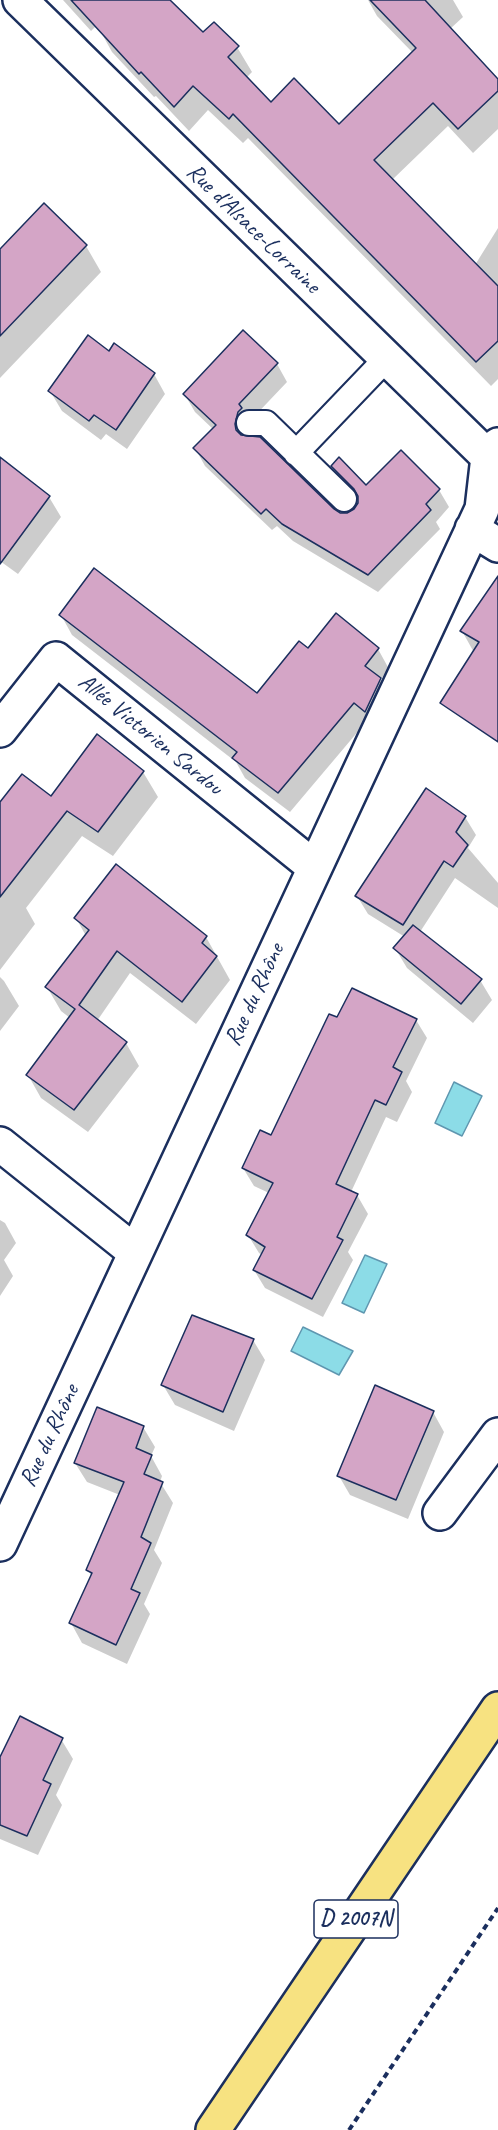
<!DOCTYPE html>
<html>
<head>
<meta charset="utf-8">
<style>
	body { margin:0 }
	canvas { display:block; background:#fff }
</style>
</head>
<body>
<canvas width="498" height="2130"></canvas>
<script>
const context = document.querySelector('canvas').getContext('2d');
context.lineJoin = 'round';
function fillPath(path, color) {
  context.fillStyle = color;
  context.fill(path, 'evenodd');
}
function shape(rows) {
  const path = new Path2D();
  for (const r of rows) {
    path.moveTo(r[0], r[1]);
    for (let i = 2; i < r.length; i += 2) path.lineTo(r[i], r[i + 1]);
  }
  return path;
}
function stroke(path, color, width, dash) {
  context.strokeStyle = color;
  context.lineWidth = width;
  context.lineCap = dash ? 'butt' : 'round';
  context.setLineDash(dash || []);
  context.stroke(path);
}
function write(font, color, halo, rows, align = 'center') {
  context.font = font + ' Caveat,sans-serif';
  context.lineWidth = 4.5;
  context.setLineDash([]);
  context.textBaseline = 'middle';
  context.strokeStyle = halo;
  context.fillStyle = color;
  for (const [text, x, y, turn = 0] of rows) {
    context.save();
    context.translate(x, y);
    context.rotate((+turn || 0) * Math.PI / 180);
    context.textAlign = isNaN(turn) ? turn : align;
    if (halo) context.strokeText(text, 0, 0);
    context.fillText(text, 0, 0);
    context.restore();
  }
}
const water = shape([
	[454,1082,482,1096,462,1136,435,1123,454,1082],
	[365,1255,387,1264,364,1313,342,1303,365,1255],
	[303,1327,353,1351,339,1375,291,1351,303,1327]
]);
fillPath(water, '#8cdce7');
stroke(water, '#5f97b0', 1.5);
fillPath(shape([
	[63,0,168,0,203,34,237,47,252,72,246,78,271,104,339,126,413,53,377,16,368,0,453,0,463,17,450,29,498,82,498,129,473,153,448,126,392,180,475,265,498,228,498,379,491,386,248,138,243,143,208,110,189,131,156,96,154,97,112,52,97,25,91,31],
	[86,246,101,272,0,378,0,252],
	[243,332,277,364,287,382,249,422,245,437,333,510,341,514,349,514,355,510,359,500,343,484,333,467,367,487,439,490,449,507,436,522,440,529,378,592,293,541,277,526,272,530,205,466,195,448,214,430,195,412,185,395],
	[109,353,154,374,165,394,127,449,106,434,101,440,62,411,50,391],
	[0,470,49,497,61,517,18,574,0,561],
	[498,596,498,676,476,656,462,631],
	[61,615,257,696,309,650,378,649,389,669,380,680,391,699,366,722,290,812,245,778,236,762,72,635],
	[143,772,158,797,113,856,82,836,26,908,35,924,0,970,0,804,51,798],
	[465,817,476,835,468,848,498,883,498,908,455,878,420,932,480,980,492,1000,473,1023,407,968,395,948,405,937,368,914,357,896],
	[76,918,206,937,230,980,196,1024,130,973,97,1021,126,1043,139,1066,88,1132,41,1098,28,1075,70,1018,61,1011,47,987,86,936],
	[0,977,4,981,19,1006,0,1031],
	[338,1019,416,1020,427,1038,406,1081,412,1092,397,1122,386,1117,351,1192,357,1195,368,1214,348,1252,353,1260,323,1317,265,1288,254,1270,262,1255,259,1253,248,1235,269,1193,254,1186,243,1168,271,1137],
	[0,1220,5,1223,16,1243,4,1260,13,1276,0,1296],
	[253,1340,265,1360,234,1431,175,1405,163,1385],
	[433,1412,444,1432,408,1519,350,1495,339,1476],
	[143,1427,155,1447,151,1456,162,1476,160,1482,173,1503,154,1550,162,1563,144,1604,150,1614,127,1664,82,1643,71,1623,92,1577,88,1570,120,1495,87,1482,75,1463],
	[61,1739,73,1759,56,1795,62,1805,38,1855,0,1839,0,1761]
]), '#0003');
const building = shape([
	[71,0,170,0,203,32,214,22,239,46,228,57,271,102,294,78,339,124,416,48,370,0,425,0,498,79,498,91,458,129,433,103,374,160,498,286,498,341,476,362,233,114,229,119,193,86,174,107,141,72,139,74,71,0],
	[44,203,87,245,0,336,0,249,44,203],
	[243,330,278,363,239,404,242,408,238,412,235,424,236,430,241,435,260,437,334,509,340,513,347,513,354,509,358,503,358,496,354,489,331,466,339,457,366,485,401,450,440,489,426,504,431,510,368,575,282,524,266,509,261,514,193,448,216,425,183,394,243,330],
	[88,335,109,351,114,343,155,373,116,430,94,415,89,421,48,391,88,335],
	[0,457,50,496,0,564,0,457],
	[94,568,257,693,299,641,308,648,336,613,379,648,365,666,381,678,365,712,354,703,278,793,232,758,237,752,59,615,94,568],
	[498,576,498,742,440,703,479,642,460,631,498,576],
	[97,734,144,771,98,832,67,811,0,897,0,802,22,774,51,796,97,734],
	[426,788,466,816,456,832,468,845,453,867,444,861,403,925,355,896,426,788],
	[116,864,207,936,202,943,217,956,182,1002,117,951,79,1005,127,1042,74,1110,26,1075,75,1009,45,987,89,930,74,918,116,864],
	[413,925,482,979,461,1004,393,948,413,925],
	[352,988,417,1019,393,1067,402,1072,386,1105,375,1100,336,1184,358,1194,337,1237,343,1240,312,1299,253,1270,265,1247,246,1235,273,1183,242,1168,260,1130,271,1135,329,1014,337,1017,352,988],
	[192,1315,254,1339,223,1412,161,1385,192,1315],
	[375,1385,434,1411,396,1500,337,1476,375,1385],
	[97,1407,144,1426,136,1448,152,1455,144,1474,163,1482,141,1537,151,1543,131,1589,140,1593,116,1645,69,1623,92,1573,86,1570,124,1482,74,1463,97,1407],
	[20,1716,63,1738,43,1780,51,1784,27,1836,0,1825,0,1757,20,1716]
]);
fillPath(building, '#d4a5c6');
stroke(building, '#1b2f5e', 1.5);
const service = shape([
	[249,423,266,423,344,499],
	[296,453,386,359]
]);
const minor = shape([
	[20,0,488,457],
	[472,529,498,545],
	[0,730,56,659,314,867],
	[0,1144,135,1252],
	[440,1513,498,1435],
	[0,1544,482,509,488,457,498,445]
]);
const primary = shape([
	[213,2130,498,1709]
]);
stroke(service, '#1b2f5e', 28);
stroke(minor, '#1b2f5e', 38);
stroke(primary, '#1b2f5e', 38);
stroke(shape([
	[349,2130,498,1908]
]), '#1b2f5e', 4, [6, 4.5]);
stroke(service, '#fff', 24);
stroke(minor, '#fff', 33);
stroke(primary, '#f7e281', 33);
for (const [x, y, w] of [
	[356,1919,84]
]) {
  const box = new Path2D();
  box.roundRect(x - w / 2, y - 19, w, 38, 4.5);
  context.fillStyle = '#fff';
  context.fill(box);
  stroke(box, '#1b2f5e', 1.5);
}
write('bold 22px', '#1b2f5e', null, [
	["D 2007N",356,1919]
]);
write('24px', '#1b2f5e', '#fff', [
	["Rue d'Alsace-Lorraine",253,229,44],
	["Allée Victorien Sardou",150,735,39],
	["Rue du Rhône",255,995,-65],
	["Rue du Rhône",50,1436,-65]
]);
</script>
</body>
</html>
